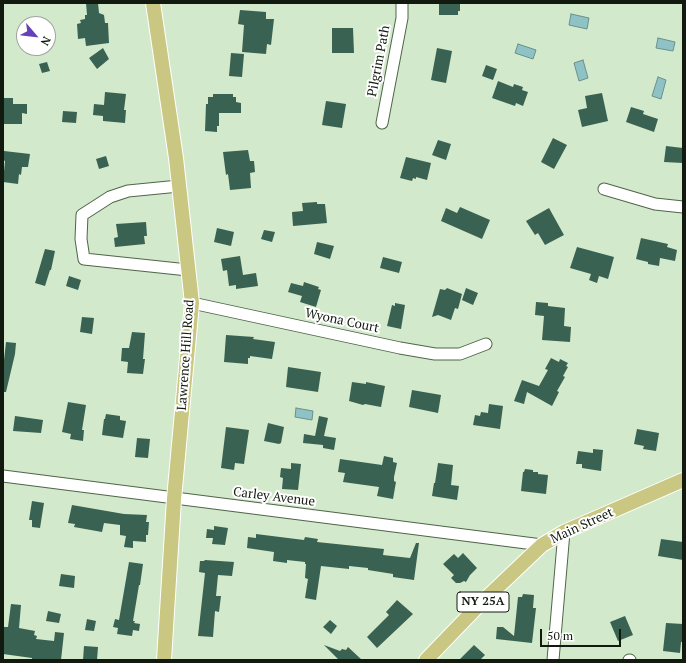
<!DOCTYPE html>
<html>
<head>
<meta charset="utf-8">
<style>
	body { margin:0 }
	#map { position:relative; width:686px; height:663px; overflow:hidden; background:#d3e9cb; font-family:"PT Serif",serif }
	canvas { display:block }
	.frame { position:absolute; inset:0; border:4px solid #121a0f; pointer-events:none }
	.north { position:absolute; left:16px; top:16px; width:40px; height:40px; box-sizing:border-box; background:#fff; border:1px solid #a0a39f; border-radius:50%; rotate:118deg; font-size:11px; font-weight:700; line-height:16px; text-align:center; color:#121a0f }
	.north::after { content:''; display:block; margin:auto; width:14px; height:18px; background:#6441ba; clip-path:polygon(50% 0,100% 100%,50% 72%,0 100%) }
	.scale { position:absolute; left:540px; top:629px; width:81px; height:18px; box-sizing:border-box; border:2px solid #121a0f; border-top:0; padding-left:5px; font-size:12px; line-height:14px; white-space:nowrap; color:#121a0f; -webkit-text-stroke:3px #fff; paint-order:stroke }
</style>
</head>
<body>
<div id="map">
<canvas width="686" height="663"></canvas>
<div class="frame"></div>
<div class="north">N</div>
<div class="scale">50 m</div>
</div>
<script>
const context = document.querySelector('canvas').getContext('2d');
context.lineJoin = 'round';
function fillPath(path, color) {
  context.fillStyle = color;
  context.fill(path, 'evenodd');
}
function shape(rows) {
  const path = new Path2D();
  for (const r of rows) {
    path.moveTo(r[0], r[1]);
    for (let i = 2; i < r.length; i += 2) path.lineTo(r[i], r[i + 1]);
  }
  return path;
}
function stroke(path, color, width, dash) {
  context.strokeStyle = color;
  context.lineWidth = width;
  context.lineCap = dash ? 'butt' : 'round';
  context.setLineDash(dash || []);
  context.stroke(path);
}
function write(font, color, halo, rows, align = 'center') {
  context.font = font + ' "PT Serif",serif';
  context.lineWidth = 4;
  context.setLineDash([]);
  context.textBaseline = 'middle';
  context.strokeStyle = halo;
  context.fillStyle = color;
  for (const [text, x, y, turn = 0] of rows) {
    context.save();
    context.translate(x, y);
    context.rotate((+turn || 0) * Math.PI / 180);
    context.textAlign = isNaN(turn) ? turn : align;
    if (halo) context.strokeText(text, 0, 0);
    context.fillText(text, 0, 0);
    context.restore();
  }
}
const water = shape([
	[571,14,589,18,587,29,569,25,571,14],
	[658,38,675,42,673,51,656,48,658,38],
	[518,44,536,50,533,59,515,53,518,44],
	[583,60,588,78,579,81,574,63,583,60],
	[658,77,666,80,661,99,652,96,658,77],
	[296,408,313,411,312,420,295,417,296,408]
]);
fillPath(water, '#8ec2c4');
stroke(water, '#69908e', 1);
fillPath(shape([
	[86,3,98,3,99,13,104,15,105,23,108,23,109,43,86,46,85,38,78,39,77,24,81,23,80,20,85,19,85,15,87,15],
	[439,3,460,3,460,11,458,11,458,15,439,15],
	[240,10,266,12,266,19,274,19,271,45,267,44,266,54,242,52,244,25,238,24],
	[332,28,353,28,354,53,332,53],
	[103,48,109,59,97,69,89,58],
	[437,48,452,51,446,83,431,80],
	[231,53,244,54,242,77,229,76],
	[47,62,50,71,42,73,39,64],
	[486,65,497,69,493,80,482,76],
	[498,81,513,87,514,84,523,87,522,90,528,92,523,106,516,103,515,106,492,98],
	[105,92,126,94,124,110,126,110,125,123,103,121,103,116,93,115,94,104,104,105],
	[602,93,608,121,582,127,578,110,587,108,585,96],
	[213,94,233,94,233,97,236,97,236,102,241,103,241,113,219,113,219,126,217,126,217,132,205,131,206,104,208,104,208,97,213,97],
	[3,98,13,98,13,104,27,104,27,114,22,113,22,124,4,124],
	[326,101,346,104,342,128,322,125],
	[631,107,644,111,643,114,658,119,654,132,626,122],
	[63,111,77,112,76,123,62,122],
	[553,138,567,145,554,169,541,162],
	[438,140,451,144,446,160,432,155],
	[666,146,683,148,683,163,664,162],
	[248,150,250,161,254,161,255,172,250,173,251,188,230,190,228,174,226,175,223,152],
	[4,151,30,154,28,167,22,167,21,175,19,174,18,184,3,182,5,161,3,160],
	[106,156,109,166,99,169,96,159],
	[406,157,431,163,427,180,416,177,416,179,413,178,412,181,400,178],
	[317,202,317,204,325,204,327,223,293,226,292,212,303,211,302,203],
	[460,207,490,220,482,239,441,221,446,208,457,213],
	[549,208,564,235,545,245,538,233,535,235,526,221],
	[146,222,147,236,144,236,145,244,115,247,114,238,118,237,116,224],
	[217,228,234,232,231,246,214,242],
	[264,230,275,232,272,242,261,239],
	[641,238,668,244,667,247,677,250,675,261,660,258,659,266,648,264,648,262,636,259],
	[317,242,334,246,330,259,314,254],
	[577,247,614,257,608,279,599,276,597,283,589,280,591,274,570,268],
	[45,249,55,251,51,270,50,270,45,286,35,283],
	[240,256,243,275,256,273,258,286,236,289,236,285,229,286,227,270,223,271,221,259],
	[383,257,402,262,399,273,380,268],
	[69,276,81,280,78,290,66,286],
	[304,282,319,287,318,289,321,290,316,307,300,302,302,296,288,292,291,283,303,286],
	[447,288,462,294,458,309,455,308,451,320,438,315,432,317,440,289,445,290],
	[466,288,478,293,473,305,462,300],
	[536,302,548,303,548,306,565,308,564,326,571,327,570,342,542,340,544,316,535,315],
	[395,303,405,305,401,329,387,326,392,305,395,306],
	[82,317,94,318,92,334,80,332],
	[132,332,145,333,143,359,145,359,143,374,127,373,128,362,121,361,122,348,129,348],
	[226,335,254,337,253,339,275,342,272,359,250,356,250,358,248,358,248,364,224,362],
	[6,342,16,343,15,354,6,392,3,392,3,360,4,360],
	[551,358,559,362,560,359,568,363,566,366,568,367,563,376,565,377,557,391,559,392,552,406,527,392,524,404,514,401,522,380,539,386,548,370,545,369],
	[288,367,321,372,318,392,286,387],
	[352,382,366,384,366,382,385,386,381,407,365,404,363,405,349,401],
	[412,390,441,395,438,413,409,407],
	[68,402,86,405,82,430,84,430,83,441,70,439,71,434,62,432],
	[489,404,503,406,500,429,473,425,475,415,480,416,481,412,488,413],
	[106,414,120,416,120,420,126,421,123,438,102,435,104,419,105,419],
	[15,416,43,420,41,433,13,431],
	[319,416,328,418,324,436,336,438,334,450,323,448,323,445,303,443,304,434,315,436],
	[268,423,284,427,281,443,279,444,264,441],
	[226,427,249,430,244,464,235,463,234,470,221,468],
	[637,429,659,433,656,451,643,449,644,446,634,444],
	[137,438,150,439,148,458,135,457],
	[593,449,603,450,601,471,582,468,582,464,576,464,578,451,593,453],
	[384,456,393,458,393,462,397,463,394,477,394,481,396,482,393,499,377,496,379,487,343,482,345,473,338,472,340,459,382,465],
	[291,463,301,464,298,490,282,489,283,478,280,477,281,468,291,469],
	[438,463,453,465,451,485,459,486,457,500,432,496,434,483,435,483],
	[525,469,533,470,533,472,538,472,538,474,548,475,546,494,521,491,523,472,524,472],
	[32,501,44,503,40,528,32,527,32,520,29,520],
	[72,505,124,514,147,515,146,522,149,522,148,535,146,535,146,542,133,541,133,548,124,547,126,536,120,535,120,525,104,523,102,532,74,527,75,524,68,523],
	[214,526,228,528,225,545,212,544,213,538,206,538,207,529,214,530],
	[256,534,304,540,305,537,318,539,317,542,384,549,383,555,410,558,416,543,419,543,414,580,393,577,393,574,368,570,368,568,349,566,349,569,321,566,316,600,305,598,308,579,305,578,306,564,305,564,305,562,287,560,287,563,273,561,274,552,247,548,248,537,256,538],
	[661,539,683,542,683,560,658,556],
	[463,553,477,568,470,575,466,582,464,581,460,583,456,583,451,578,454,575,443,564,454,554,458,558],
	[205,560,234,562,232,576,218,575,216,596,221,596,219,612,215,611,213,637,198,636,205,573,199,572,200,561,204,561],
	[129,562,143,564,140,585,139,585,133,621,135,621,134,623,140,624,139,631,133,630,132,636,117,634,118,628,113,627,115,619,119,620],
	[61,574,75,576,74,588,59,586],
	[523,594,534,595,533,608,536,608,532,643,496,639,497,627,503,627,514,636,518,597,522,597],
	[397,600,413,614,377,648,367,637,389,615,386,612],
	[11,604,21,605,19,628,35,631,34,635,37,636,36,639,54,641,55,632,64,633,61,660,32,660,32,658,3,654,3,627,8,627],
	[48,611,61,614,59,623,46,621],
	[625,616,633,635,618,641,610,622],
	[87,619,96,621,94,631,85,630],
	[330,620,337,626,331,634,323,627],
	[666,623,683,624,683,642,681,642,680,653,663,651],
	[324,645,340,651,342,649,346,650,348,647,362,660,339,660],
	[474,645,485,655,480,660,459,660],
	[84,646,98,647,97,660,83,660]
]), '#396253');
const minor = shape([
	[382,123,402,18,402,3],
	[179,186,128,191,110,197,82,215,81,239,84,259,188,270],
	[604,189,655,204,683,207],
	[192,303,400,348,435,354,460,354,486,344],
	[3,476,542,545],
	[553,660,564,532],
	[629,660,630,660]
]);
const major = shape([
	[153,3,176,158,192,303,174,499,164,660],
	[426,660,480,604,542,545,564,532,683,480]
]);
stroke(minor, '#50644a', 13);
stroke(major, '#fff', 16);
stroke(minor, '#fff', 11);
stroke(major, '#cac782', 14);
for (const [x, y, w] of [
	[483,602,52]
]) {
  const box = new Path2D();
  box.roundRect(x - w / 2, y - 10, w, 20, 3);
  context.fillStyle = '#fff';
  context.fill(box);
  stroke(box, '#121a0f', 1);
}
write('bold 12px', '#121a0f', null, [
	["NY 25A",483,602]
]);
write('13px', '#121a0f', '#fff', [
	["Pilgrim Path",379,61,-79],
	["Wyona Court",342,321,12],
	["Lawrence Hill Road",186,355,-86],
	["Carley Avenue",274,497,7],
	["Main Street",582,526,-25]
]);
</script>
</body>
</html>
